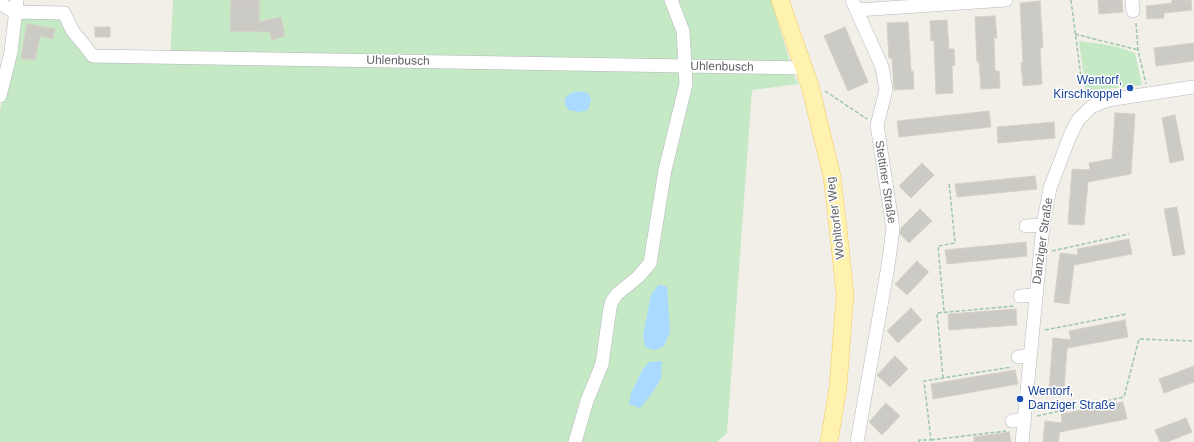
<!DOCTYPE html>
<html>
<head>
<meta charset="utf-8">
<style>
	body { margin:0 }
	canvas { display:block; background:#f1efe8 }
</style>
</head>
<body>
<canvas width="1194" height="442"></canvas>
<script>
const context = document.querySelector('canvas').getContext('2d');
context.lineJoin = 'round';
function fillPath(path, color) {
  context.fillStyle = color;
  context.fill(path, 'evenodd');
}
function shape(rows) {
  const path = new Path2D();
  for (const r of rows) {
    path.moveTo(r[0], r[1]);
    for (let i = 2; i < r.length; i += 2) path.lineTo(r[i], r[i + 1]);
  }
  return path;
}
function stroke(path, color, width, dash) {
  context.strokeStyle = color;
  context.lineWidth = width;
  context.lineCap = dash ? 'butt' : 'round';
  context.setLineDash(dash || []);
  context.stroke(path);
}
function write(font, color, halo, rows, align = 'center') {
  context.font = font + ' Arial,sans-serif';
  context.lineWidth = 3;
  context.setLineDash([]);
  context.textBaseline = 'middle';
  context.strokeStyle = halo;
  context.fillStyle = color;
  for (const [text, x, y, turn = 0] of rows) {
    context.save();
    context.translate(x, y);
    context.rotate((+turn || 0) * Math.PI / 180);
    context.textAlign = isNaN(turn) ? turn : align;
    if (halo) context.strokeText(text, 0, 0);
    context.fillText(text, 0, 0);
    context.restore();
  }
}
fillPath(shape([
	[173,0,771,0,795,78,799,84,752,90,727,433,717,442,0,442,0,111,19,17,62,15,71,37,89,62,170,63],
	[1079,41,1115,46,1135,53,1142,85,1086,91]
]), '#c5e8c5');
fillPath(shape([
	[582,91,589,94,591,100,588,110,578,112,569,110,565,105,565,98,571,93],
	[659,284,667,287,670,332,664,346,655,350,645,347,643,335,651,295],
	[662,361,661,379,652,393,640,408,629,404,631,393,643,369,649,362]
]), '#aadaff');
const building = shape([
	[231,0,259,0,259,22,281,17,285,36,272,40,270,32,230,31,231,0],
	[1098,0,1122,0,1123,12,1099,14,1098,0],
	[1172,0,1191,0,1192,10,1164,13,1164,18,1147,19,1146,6,1172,3,1172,0],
	[1040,1,1043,47,1040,48,1042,84,1023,86,1021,63,1023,63,1020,3,1040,1],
	[995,16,997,38,994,38,995,71,999,71,1000,88,981,89,979,61,977,62,975,17,995,16],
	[947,20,949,49,954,49,955,65,952,66,953,93,936,94,934,40,931,41,930,21,947,20],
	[908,22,911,71,913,71,914,89,894,90,892,58,889,58,887,23,908,22],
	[27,24,55,29,53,39,40,36,35,60,21,58,27,24],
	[95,27,110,27,110,37,95,37,95,27],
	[845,27,868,82,848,91,824,36,845,27],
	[1194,43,1194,61,1156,66,1154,48,1194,43],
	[989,111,991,127,899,137,897,121,989,111],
	[1115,113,1135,114,1131,174,1088,182,1084,225,1068,224,1072,169,1090,170,1089,163,1112,159,1115,113],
	[1175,115,1184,160,1170,163,1162,118,1175,115],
	[1054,122,1055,138,998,143,997,127,1054,122],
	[922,163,934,175,911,198,899,186,922,163],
	[1035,176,1037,189,957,197,955,184,1035,176],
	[1177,207,1185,254,1173,256,1164,209,1177,207],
	[920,209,932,221,909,243,900,234,901,228,920,209],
	[1129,239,1132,254,1074,265,1069,304,1054,302,1060,253,1078,255,1077,249,1129,239],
	[1026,242,1027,256,947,264,945,250,1026,242],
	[917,261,929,272,907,295,895,284,917,261],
	[911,308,922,320,898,343,887,331,911,308],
	[1016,309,1017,325,949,330,948,314,1016,309],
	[1125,320,1128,337,1067,348,1064,390,1049,389,1053,338,1071,340,1069,331,1125,320],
	[895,356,908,369,890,387,877,375,895,356],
	[1194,366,1194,382,1164,393,1159,379,1194,366],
	[1015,370,1018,384,933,399,931,384,1015,370],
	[1123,402,1127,419,1060,432,1058,442,1043,442,1045,421,1062,423,1061,414,1123,402],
	[886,403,900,416,882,435,869,422,886,403],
	[1186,418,1192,432,1167,442,1160,442,1155,430,1186,418],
	[1009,432,1011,442,974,442,974,437,1009,432]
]);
fillPath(building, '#cccac5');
stroke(building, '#d6d1c6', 1);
const minor = shape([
	[852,0,882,67,886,90,877,125,893,229,888,266,857,442],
	[1132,0,1133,11],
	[0,3,14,12],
	[857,10,1006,0],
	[14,12,64,13,72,30,93,56,805,68],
	[0,96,11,52,17,0],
	[1026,226,1043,225],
	[1020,296,1035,295],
	[1018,357,1030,355],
	[1012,421,1025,419],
	[575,442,587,401,602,364,610,308,612,301,617,294,638,277,650,263,665,170,686,84,683,31,671,0],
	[1022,442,1043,225,1050,188,1070,136,1078,120,1091,107,1108,100,1194,87]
]);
const major = shape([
	[780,0,810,86,832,176,839,237,845,295,838,387,829,442]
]);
stroke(minor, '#b5b8bc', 14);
stroke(major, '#f2c960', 18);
stroke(shape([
	[1071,0,1081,77],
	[1136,23,1138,50,1146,84],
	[1075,34,1138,50],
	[825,91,867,119],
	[1052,251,1129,234],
	[944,311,938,246,955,243,949,182],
	[1045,330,1127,314],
	[943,378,937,313,1015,306],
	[1037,416,1124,397,1139,339,1194,341],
	[931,440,1006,431],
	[919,442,919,440,931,440,924,381,1012,367]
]), '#9cc7a9', 1.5, [4, 2]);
stroke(minor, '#fff', 13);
stroke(major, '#fff2af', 17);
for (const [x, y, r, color] of [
	[1130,88,4,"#1a4fb4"],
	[1020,399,4,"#1a4fb4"]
]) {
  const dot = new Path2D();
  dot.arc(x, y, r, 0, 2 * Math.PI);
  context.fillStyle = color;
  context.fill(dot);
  stroke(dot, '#fff', 1.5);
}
write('12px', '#5f6368', '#fff', [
	["Uhlenbusch",398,61,1],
	["Uhlenbusch",722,67,1],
	["Stettiner Straße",885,182,81],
	["Wohltorfer Weg",836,218,-97],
	["Danziger Straße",1043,241,-82]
]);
write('12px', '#164399', '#fff', [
	["Wentorf,",1122,81],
	["Kirschkoppel",1122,95],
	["Wentorf,",1028,392,"left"],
	["Danziger Straße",1028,406,"left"]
], 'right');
</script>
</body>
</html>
